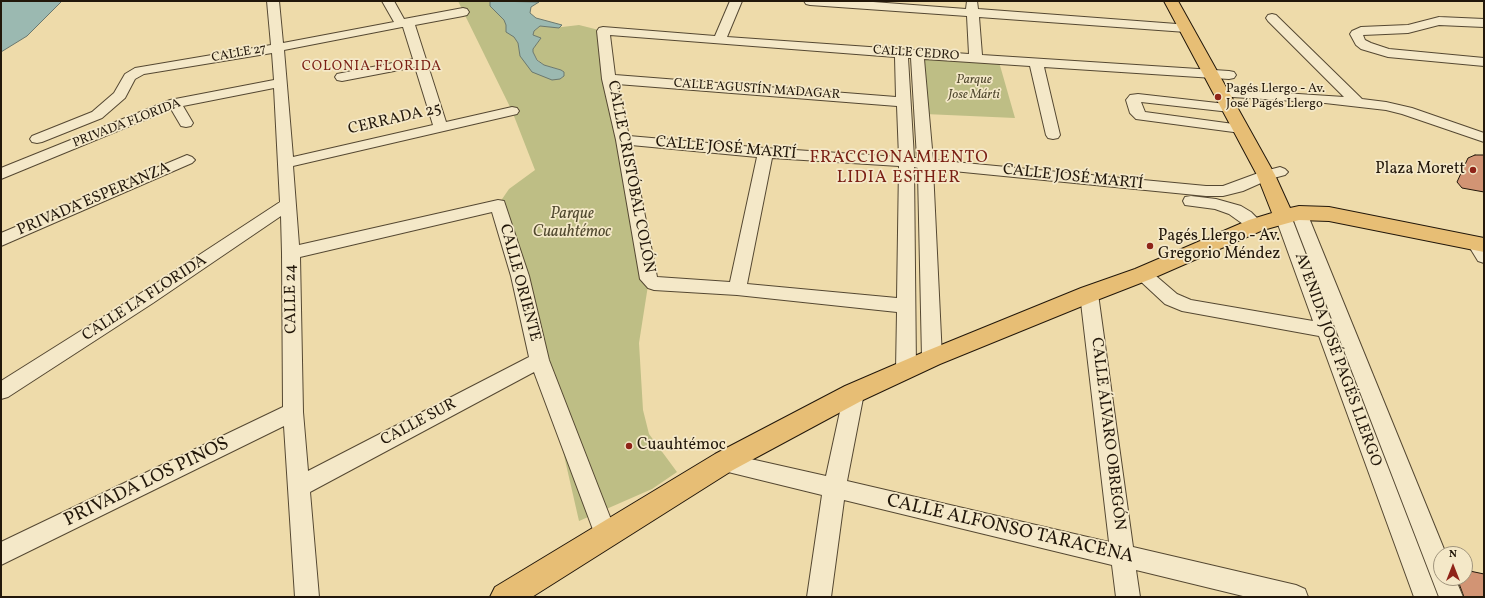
<!DOCTYPE html>
<html>
<head>
<meta charset="utf-8">
<style>
	body { margin:0 }
	#map { position:relative; width:1485px; height:598px; overflow:hidden; background:#eedbaa; font-family:Vollkorn,serif }
	canvas { display:block }
	.frame { position:absolute; inset:0; border:2px solid #22170a; pointer-events:none }
	.north { position:absolute; left:1433px; top:546px; width:40px; height:40px; box-sizing:border-box; background:#f4e8c8; border:1px solid #a0947c; border-radius:50%; rotate:0deg; font-size:11px; font-weight:700; line-height:16px; text-align:center; color:#22170a }
	.north::after { content:''; display:block; margin:auto; width:14px; height:18px; background:#8f2418; clip-path:polygon(50% 0,100% 100%,50% 72%,0 100%) }
</style>
</head>
<body>
<div id="map">
<canvas width="1485" height="598"></canvas>
<div class="frame"></div>
<div class="north">N</div>
</div>
<script>
const context = document.querySelector('canvas').getContext('2d');
context.lineJoin = 'round';
function fillPath(path, color) {
  context.fillStyle = color;
  context.fill(path, 'evenodd');
}
function shape(rows) {
  const path = new Path2D();
  for (const r of rows) {
    path.moveTo(r[0], r[1]);
    for (let i = 2; i < r.length; i += 2) path.lineTo(r[i], r[i + 1]);
  }
  return path;
}
function stroke(path, color, width, dash) {
  context.strokeStyle = color;
  context.lineWidth = width;
  context.lineCap = dash ? 'butt' : 'round';
  context.setLineDash(dash || []);
  context.stroke(path);
}
function write(font, color, halo, rows, align = 'center') {
  context.font = font + ' Vollkorn,serif';
  context.lineWidth = 3.5;
  context.setLineDash([]);
  context.textBaseline = 'middle';
  context.strokeStyle = halo;
  context.fillStyle = color;
  for (const [text, x, y, turn = 0] of rows) {
    context.save();
    context.translate(x, y);
    context.rotate((+turn || 0) * Math.PI / 180);
    context.textAlign = isNaN(turn) ? turn : align;
    if (halo) context.strokeText(text, 0, 0);
    context.fillText(text, 0, 0);
    context.restore();
  }
}
fillPath(shape([
	[458,1,490,1,490,6,504,20,518,43,520,56,560,79,564,76,564,72,561,70,544,65,537,59,533,52,533,49,541,38,533,35,534,31,540,26,562,27,579,25,603,31,649,279,639,343,643,410,649,434,677,472,652,489,579,521,536,333,498,205,509,189,535,170,512,111],
	[919,57,999,62,1015,118,925,114]
]), '#bebe85');
const water = shape([
	[1,1,62,1,27,36,1,52,1,1],
	[490,1,539,2,531,7,530,13,536,18,562,25,559,28,540,26,534,31,533,35,541,38,533,49,533,52,537,60,544,65,561,70,564,72,564,76,560,79,552,80,532,72,520,56,518,43,514,37,506,32,506,25,504,20,490,6,490,1]
]);
fillPath(water, '#9bb9b1');
stroke(water, '#6b786e', 1);
const building = shape([
	[1475,155,1484,155,1484,192,1462,188,1457,182,1468,158,1475,155],
	[1465,570,1484,574,1484,597,1464,597,1457,578,1465,578,1465,570]
]);
fillPath(building, '#d29474');
stroke(building, '#22170a', 1);
const minor = shape([
	[267,1,279,1,283,43,394,22,382,1,394,1,404,19,463,8,467,9,469,12,467,15,463,16,415,25,446,122,512,107,517,108,519,111,517,114,293,166,299,245,498,200,504,201,529,276,549,360,617,535,614,543,606,546,598,543,534,372,310,492,319,597,295,597,284,426,1,565,1,542,283,407,282,253,281,216,153,303,8,397,1,399,1,381,141,293,280,202,274,88,183,106,193,123,191,126,186,127,181,126,171,109,1,179,1,168,170,100,274,80,272,53,144,74,135,79,125,98,102,118,42,142,37,143,32,142,30,139,32,136,92,112,114,93,125,74,135,68,271,45,267,1],
	[402,27,403,27,413,59,342,73,337,74,335,77,337,80,342,81,415,67,433,125,293,157,284,50,402,27],
	[492,212,511,276,529,357,308,471,303,412,300,257,492,212],
	[730,1,742,1,727,37,969,54,967,16,810,5,806,4,804,1,860,1,966,9,967,1,977,1,978,9,1190,25,1192,28,1190,31,1186,32,979,17,982,55,1229,71,1234,72,1236,75,1234,78,1229,79,1044,67,1060,135,1058,138,1053,139,1048,138,1046,135,1030,66,924,59,933,160,1206,186,1223,186,1261,172,1280,167,1285,169,1288,172,1285,175,1270,179,1243,191,1223,196,1206,196,933,169,942,358,939,363,932,366,925,363,922,358,918,173,918,168,914,167,916,370,913,375,906,378,899,375,896,370,897,312,737,295,654,290,648,288,640,279,616,140,602,79,597,31,599,28,603,27,715,36,730,1],
	[610,35,895,57,896,97,615,75,610,35],
	[908,58,911,58,917,158,914,158,908,58],
	[617,84,897,106,899,157,765,148,629,136,617,84],
	[631,145,757,157,730,282,657,277,631,145],
	[772,158,899,166,897,298,747,284,772,158],
	[1272,14,1276,15,1362,99,1386,102,1412,108,1484,133,1484,142,1402,114,1386,110,1325,103,1217,96,1215,93,1217,90,1222,89,1344,97,1268,21,1266,18,1268,15,1272,14],
	[1439,17,1484,19,1484,27,1439,25,1408,33,1363,35,1365,40,1371,43,1389,49,1484,58,1484,66,1388,57,1361,49,1356,45,1350,34,1352,31,1361,27,1408,25,1439,17],
	[1138,94,1235,105,1237,108,1235,111,1230,112,1141,102,1145,112,1241,125,1246,126,1248,129,1246,132,1241,133,1136,119,1130,113,1126,100,1130,95,1138,94],
	[187,155,192,157,195,160,192,163,1,246,1,233,187,155],
	[1191,196,1216,199,1241,206,1251,212,1264,225,1262,229,1256,231,1250,229,1229,214,1215,209,1185,205,1183,201,1185,197,1191,196],
	[1299,208,1305,209,1307,213,1446,554,1441,554,1441,578,1455,578,1463,597,1439,597,1291,213,1293,209,1299,208],
	[1283,211,1289,212,1291,216,1438,597,1414,597,1319,336,1182,311,1165,304,1137,278,1134,274,1137,270,1143,268,1149,270,1177,294,1191,300,1313,321,1275,216,1277,212,1283,211],
	[1475,237,1481,239,1484,244,1484,263,1478,261,1467,243,1469,239,1475,237],
	[1089,287,1095,289,1098,294,1133,547,1296,585,1305,589,1308,597,1247,597,1136,570,1140,597,1116,597,1112,565,844,500,831,597,807,597,822,495,724,471,716,469,713,462,716,455,724,453,826,476,844,393,847,387,854,385,861,387,864,393,847,481,1109,542,1080,294,1083,289,1089,287]
]);
const major = shape([
	[1164,1,1178,1,1275,175,1290,208,1299,206,1329,207,1484,238,1484,252,1329,221,1299,220,1263,230,1151,279,1097,300,940,364,863,400,733,470,532,597,490,597,495,587,715,454,845,386,924,352,1081,288,1135,269,1249,220,1272,213,1257,175,1164,1]
]);
stroke(minor, '#554832', 2);
stroke(major, '#22170a', 2);
fillPath(minor, '#f4e8c8');
fillPath(major, '#e7be75');
for (const [x, y, r, color] of [
	[1218,97,4,"#8f2418"],
	[1473,170,4,"#8f2418"],
	[1150,246,4,"#8f2418"],
	[629,446,4,"#8f2418"]
]) {
  const dot = new Path2D();
  dot.arc(x, y, r, 0, 2 * Math.PI);
  context.fillStyle = color;
  context.fill(dot);
  stroke(dot, '#f4e8c8', 1.5);
}
write('13px', '#22170a', '#f4e8c8', [
	["CALLE 27",239,54,-10],
	["CALLE CEDRO",916,54,4],
	["CALLE AGUSTÍN MADAGAR",757,90,4],
	["PRIVADA FLORIDA",127,124,-21]
]);
write('italic 13px', '#51492f', '#f4e8c8', [
	["Parque",974,81],
	["Jose Márti",974,96]
]);
write('13px', '#22170a', '#f4e8c8', [
	["Pagés Llergo - Av.",1226,90],
	["José Pagés Llergo",1226,105]
], 'left');
context.letterSpacing = '1px';
write('14px', '#7a1f14', '#f4e8c8', [
	["COLONIA FLORIDA",372,67]
]);
context.letterSpacing = '0px';
write('16px', '#22170a', '#f4e8c8', [
	["CERRADA 25",395,120,-13],
	["CALLE JOSÉ MARTÍ",726,149,5],
	["CALLE CRISTÓBAL COLÓN",630,177,79],
	["CALLE JOSÉ MARTÍ",1073,178,6],
	["PRIVADA ESPERANZA",94,200,-23],
	["CALLE ORIENTE",519,283,75],
	["CALLE LA FLORIDA",145,299,-33],
	["CALLE 24",292,299,-91],
	["AVENIDA JOSÉ PAGÉS LLERGO",1337,360,70],
	["CALLE SUR",419,423,-28],
	["CALLE ÁLVARO OBREGÓN",1107,434,83]
]);
write('16px', '#22170a', '#f4e8c8', [
	["Plaza Morett",1465,170,"right"],
	["Pagés Llergo - Av.",1158,237],
	["Gregorio Méndez",1158,255],
	["Cuauhtémoc",637,446]
], 'left');
write('italic 16px', '#51492f', '#f4e8c8', [
	["Parque",572,215],
	["Cuauhtémoc",572,233]
]);
context.letterSpacing = '1px';
write('17px', '#7a1f14', '#f4e8c8', [
	["FRACCIONAMIENTO",899,159],
	["LIDIA ESTHER",899,179]
]);
context.letterSpacing = '0px';
write('19px', '#22170a', '#f4e8c8', [
	["PRIVADA LOS PINOS",147,483,-26],
	["CALLE ALFONSO TARACENA",1010,530,13]
]);
</script>
</body>
</html>
